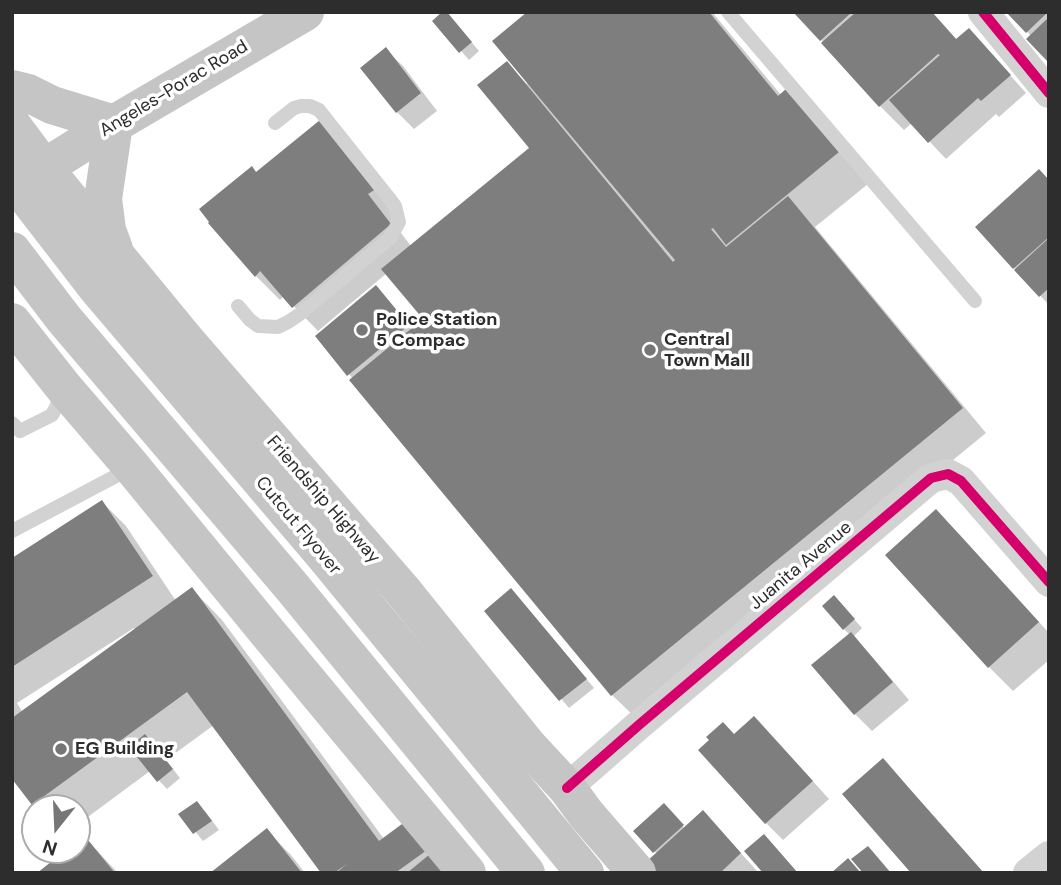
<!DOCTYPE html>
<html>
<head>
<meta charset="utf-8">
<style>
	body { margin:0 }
	#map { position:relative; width:1061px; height:885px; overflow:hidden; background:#fff; font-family:"DM Sans",sans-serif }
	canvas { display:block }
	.frame { position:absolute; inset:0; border:14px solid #2d2d2d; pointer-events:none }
	.north { position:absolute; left:21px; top:794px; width:70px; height:70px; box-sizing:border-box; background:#fff; border:2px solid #ababab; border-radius:50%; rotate:198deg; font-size:19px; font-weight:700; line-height:28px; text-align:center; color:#2d2d2d }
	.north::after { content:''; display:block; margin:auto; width:24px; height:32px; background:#767676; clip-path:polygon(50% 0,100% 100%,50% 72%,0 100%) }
</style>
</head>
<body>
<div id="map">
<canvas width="1061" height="885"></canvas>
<div class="frame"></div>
<div class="north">N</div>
</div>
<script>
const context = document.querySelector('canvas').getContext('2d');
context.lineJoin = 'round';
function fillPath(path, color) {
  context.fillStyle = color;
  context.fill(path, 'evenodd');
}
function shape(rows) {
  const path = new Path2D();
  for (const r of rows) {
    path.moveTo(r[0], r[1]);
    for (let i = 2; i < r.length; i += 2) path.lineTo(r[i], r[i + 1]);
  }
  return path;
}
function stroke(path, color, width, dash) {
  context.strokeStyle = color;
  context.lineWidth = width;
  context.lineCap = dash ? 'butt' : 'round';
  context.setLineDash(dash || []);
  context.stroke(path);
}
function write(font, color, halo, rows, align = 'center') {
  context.font = font + ' "DM Sans",sans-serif';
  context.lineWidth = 7;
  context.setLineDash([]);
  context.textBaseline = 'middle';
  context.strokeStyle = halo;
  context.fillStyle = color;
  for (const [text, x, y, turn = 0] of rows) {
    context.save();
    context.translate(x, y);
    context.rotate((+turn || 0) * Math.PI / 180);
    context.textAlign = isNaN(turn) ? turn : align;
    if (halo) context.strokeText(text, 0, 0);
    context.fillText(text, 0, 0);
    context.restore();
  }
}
fillPath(shape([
	[529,12,712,12,781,95,786,91,868,184,815,227,986,433,637,719,612,695,351,380,353,379,318,336,384,296,412,330,425,319,387,273,318,331,284,296,280,300,256,276,256,174,320,122,399,214,391,220,411,246,532,148,507,64,527,84,529,83],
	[796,12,932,12,957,40,985,47,1026,93,999,117,996,114,946,159,912,123,904,130,880,106],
	[1009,12,1049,12,1049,60,1031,36],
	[453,20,479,51,469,60,435,21],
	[386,50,403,66,437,111,414,129,397,112],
	[1049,181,1049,305,977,228],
	[102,502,126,526,176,601,192,589,222,620,384,839,406,824,447,873,323,873,214,725,166,760,180,778,167,789,150,771,77,825,77,808,37,808,33,804,12,776,12,560],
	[134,628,136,630,23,713,17,703],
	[936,511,961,536,1049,633,1049,660,1013,691,989,667,887,555],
	[519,599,594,688,569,708,486,611],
	[842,606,862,628,853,637,868,652,909,700,872,731,855,714,850,635,844,629],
	[771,735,829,799,783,840,766,823,735,736],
	[205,811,219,830,203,841,181,814],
	[672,814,685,829,720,830,757,871,755,873,656,873,657,854,635,831],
	[267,831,291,855,305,873,213,873],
	[84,837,118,873,40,873,68,850,77,850,77,843]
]), '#0003');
fillPath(shape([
	[442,12,447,12,472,42,459,53,432,21],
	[527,12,709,12,778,96,786,89,839,152,726,245,713,228,711,229,726,247,788,196,963,408,611,696,349,380,423,319,381,269,529,148,477,85,507,61,673,262,675,260,492,41],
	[793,12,852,12,820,41],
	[856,12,932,12,956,39,969,28,1011,75,981,101,978,98,928,143,889,100,940,55,938,54,879,107,821,43],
	[1006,12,1048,12,1026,33],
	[1049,17,1049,63,1026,39],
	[386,47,421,93,396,113,360,68],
	[320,120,376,189,368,194,391,224,292,308,260,271,255,277,208,223,209,222,199,209,252,166,256,172],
	[1039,169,1049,180,1049,237,1013,269,975,227],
	[1049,238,1049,288,1039,297,1014,270],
	[376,285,409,325,347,376,315,336],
	[102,500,153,576,12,667,12,558],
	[936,509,1039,622,988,668,885,555],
	[192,587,379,841,406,821,427,850,395,873,336,873,347,864,334,873,321,873,187,692,32,805,12,779,12,718],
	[511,588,587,679,559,701,484,611],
	[834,595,855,619,843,630,822,606],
	[851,632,893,682,854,715,811,665],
	[754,716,813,781,765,824,698,750,709,740,706,737,723,722,734,734],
	[145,734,173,769,157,782,129,747],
	[883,758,909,788,984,873,911,873,842,794],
	[197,801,212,821,193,834,178,814],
	[664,803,684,825,653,853,633,831],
	[703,810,741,853,720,873,653,873,645,863],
	[267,828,302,873,210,873],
	[764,834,798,873,763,873,744,851],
	[84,835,115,873,37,873,66,850,77,850,77,841],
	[868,846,891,873,863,873,851,859],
	[430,854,446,873,407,873],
	[848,858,861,873,831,873,847,859]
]), '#7e7e7e');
stroke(shape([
	[728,12,975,301],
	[238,306,250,320,258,326,278,327,288,322,300,314,390,238,399,222,395,206,389,198,319,110,310,106,301,106,294,108,275,123],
	[12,423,20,431,52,415,63,393],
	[12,531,131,468]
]), '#d2d2d2', 14);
stroke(shape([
	[983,12,1049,93],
	[567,788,640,724,931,478,948,474,961,481,1049,582],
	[1028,873,1049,856]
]), '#d2d2d2', 30);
stroke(shape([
	[12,89,28,93,52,105,114,124],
	[114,124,103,199,107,230,114,249],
	[12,125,44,168,188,343,403,591,528,746,567,788,586,814,637,873],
	[21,182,114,124,305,12],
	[12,322,65,389,132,467,268,633,467,873]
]), '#c5c5c5', 38);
stroke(shape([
	[12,178,97,288,324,555,585,873],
	[12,251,64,319,292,587,526,873]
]), '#c5c5c5', 38);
stroke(shape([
	[983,12,1049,93],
	[567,788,640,724,931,478,948,474,961,481,1049,582]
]), '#d6006c', 10);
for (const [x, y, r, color] of [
	[362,330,7,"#767676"],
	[650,350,7,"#767676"],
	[61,749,7,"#767676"]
]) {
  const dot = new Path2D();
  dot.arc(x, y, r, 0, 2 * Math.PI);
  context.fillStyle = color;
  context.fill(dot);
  stroke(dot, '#fff', 2.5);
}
write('18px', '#2d2d2d', '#fff', [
	["Angeles-Porac Road",174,89,-31],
	["Friendship Highway",323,500,49],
	["Cutcut Flyover",298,526,50],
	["Juanita Avenue",801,566,-40]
]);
write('bold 18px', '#2d2d2d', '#fff', [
	["Police Station",376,320],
	["5 Compac",376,341],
	["Central",664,340],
	["Town Mall",664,361],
	["EG Building",75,749]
], 'left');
</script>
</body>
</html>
